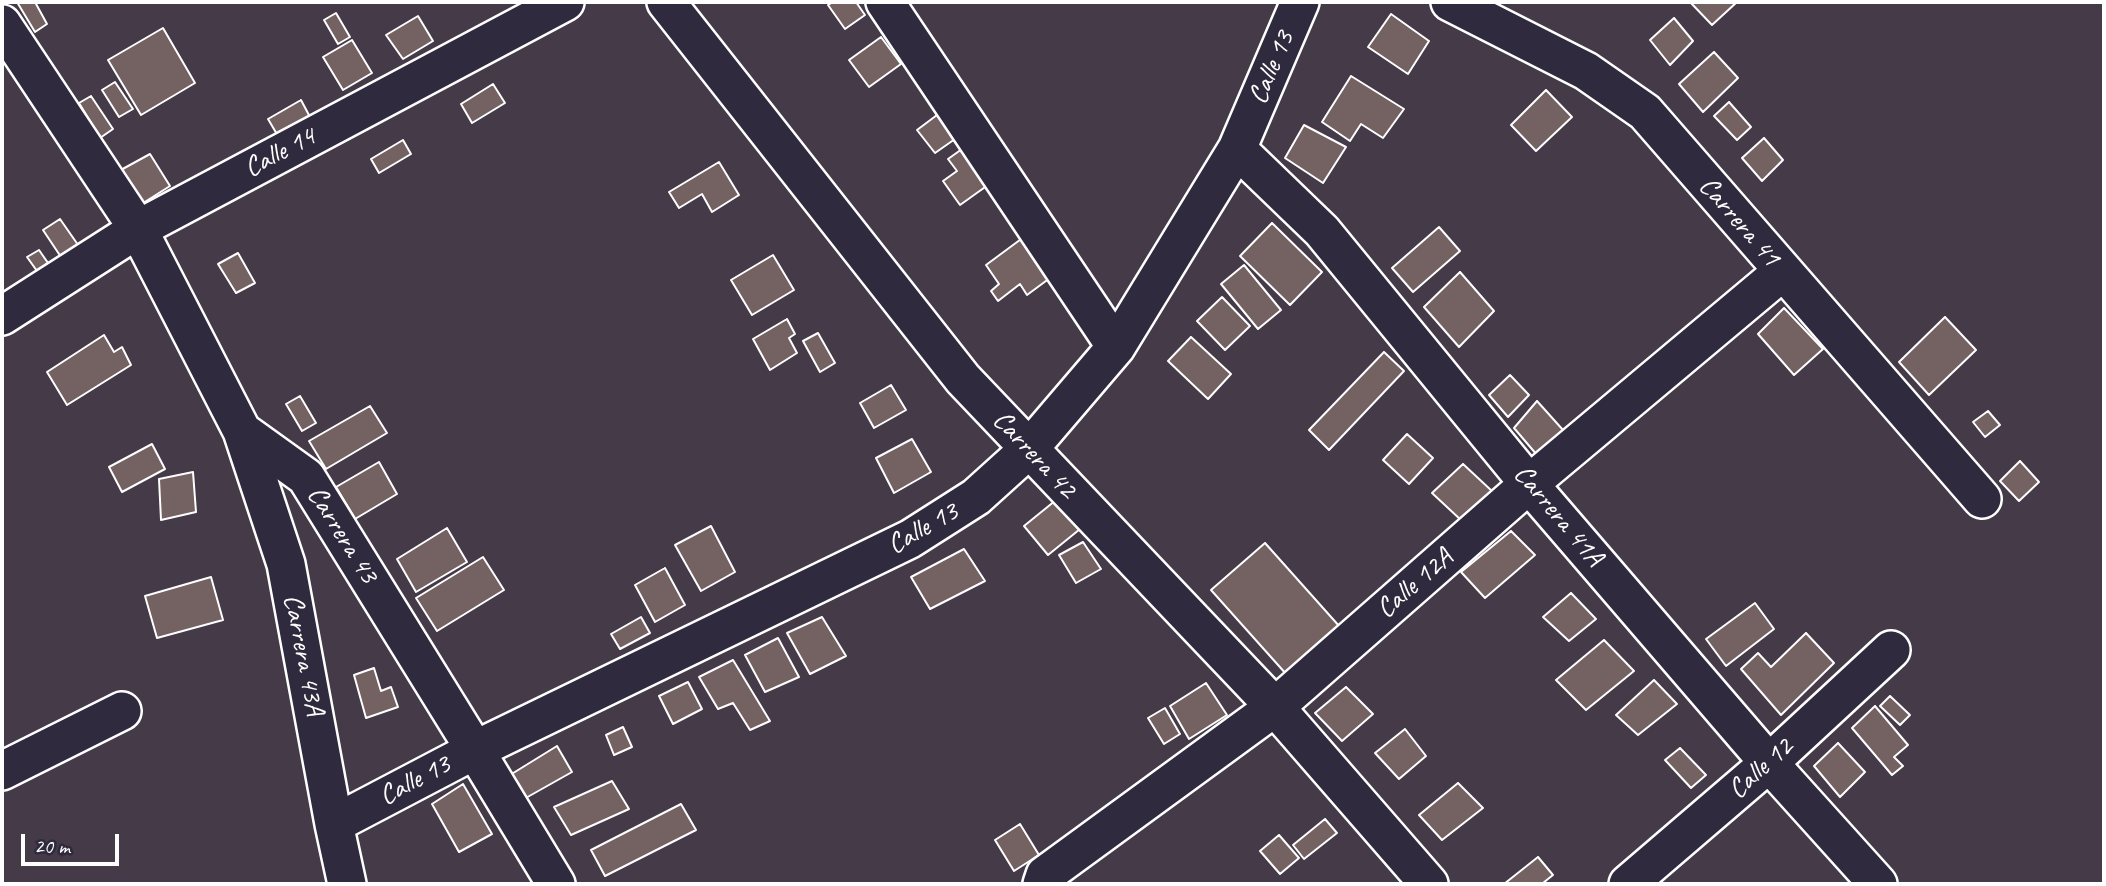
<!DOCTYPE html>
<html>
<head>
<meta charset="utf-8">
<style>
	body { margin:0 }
	#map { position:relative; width:2106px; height:886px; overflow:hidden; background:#443a48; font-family:Caveat,sans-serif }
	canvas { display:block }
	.frame { position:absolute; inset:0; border:4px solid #fff; pointer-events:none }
	.scale { position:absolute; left:21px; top:834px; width:98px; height:32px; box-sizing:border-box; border:4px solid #fff; border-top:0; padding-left:9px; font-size:21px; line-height:24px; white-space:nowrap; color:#fff; -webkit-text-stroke:5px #2f2a3d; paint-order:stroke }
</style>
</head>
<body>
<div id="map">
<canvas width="2106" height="886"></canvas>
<div class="frame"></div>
<div class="scale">20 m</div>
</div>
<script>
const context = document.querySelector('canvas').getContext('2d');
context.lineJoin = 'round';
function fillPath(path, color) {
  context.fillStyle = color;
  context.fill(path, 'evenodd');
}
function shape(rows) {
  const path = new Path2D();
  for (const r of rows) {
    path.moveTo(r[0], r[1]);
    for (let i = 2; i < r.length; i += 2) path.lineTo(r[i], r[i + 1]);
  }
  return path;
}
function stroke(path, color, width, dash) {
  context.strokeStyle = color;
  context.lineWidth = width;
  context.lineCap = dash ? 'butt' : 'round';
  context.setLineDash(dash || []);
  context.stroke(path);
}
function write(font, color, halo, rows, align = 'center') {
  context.font = font + ' Caveat,sans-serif';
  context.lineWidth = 5;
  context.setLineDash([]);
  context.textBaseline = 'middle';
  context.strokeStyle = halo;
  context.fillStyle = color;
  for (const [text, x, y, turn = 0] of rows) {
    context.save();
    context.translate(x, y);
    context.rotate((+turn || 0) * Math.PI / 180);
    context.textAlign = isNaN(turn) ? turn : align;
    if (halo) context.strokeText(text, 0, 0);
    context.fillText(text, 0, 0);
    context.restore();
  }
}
const building = shape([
	[17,2,35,2,47,24,35,32,17,2],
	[833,2,856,2,865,15,845,29,828,5,833,2],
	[1690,2,1737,2,1712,25,1690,2],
	[336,13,350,37,338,44,324,20,336,13],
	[1391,14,1429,41,1408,74,1368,47,1391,14],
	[418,16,433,41,403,59,386,35,418,16],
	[1674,18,1693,41,1670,65,1650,40,1674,18],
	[163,28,195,83,141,115,108,60,163,28],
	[881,37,901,64,869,87,849,60,881,37],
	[352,40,372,73,343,90,323,57,352,40],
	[1714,52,1738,78,1703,112,1679,84,1714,52],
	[1351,76,1404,109,1383,138,1361,124,1350,141,1322,122,1351,76],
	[115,82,133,109,119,117,102,90,115,82],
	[493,84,505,103,472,123,461,104,493,84],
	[1546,90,1572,117,1536,151,1511,125,1546,90],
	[91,96,113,129,100,138,79,103,91,96],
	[301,100,310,117,278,136,268,119,301,100],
	[1729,102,1751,127,1737,140,1714,116,1729,102],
	[937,115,955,139,935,153,917,130,937,115],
	[1304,125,1346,147,1323,183,1285,158,1304,125],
	[1764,138,1783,160,1762,181,1742,158,1764,138],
	[403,140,411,154,379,173,371,159,403,140],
	[962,149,988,185,960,205,943,181,957,171,948,159,962,149],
	[150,154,170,186,140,205,119,171,150,154],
	[719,162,739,195,712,212,702,194,679,208,669,192,719,162],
	[60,219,83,252,65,263,43,230,60,219],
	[1272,223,1322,272,1290,305,1240,256,1272,223],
	[1439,227,1460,251,1413,292,1392,268,1439,227],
	[1032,231,1054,275,1027,295,1020,284,998,301,991,291,999,284,986,265,1032,231],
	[39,250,48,263,37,271,27,257,39,250],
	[238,253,255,283,236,293,218,264,238,253],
	[773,255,794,290,752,315,731,280,773,255],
	[1244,265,1281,310,1258,329,1221,284,1244,265],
	[1460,272,1494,311,1459,347,1424,307,1460,272],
	[1222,297,1250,326,1225,350,1197,321,1222,297],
	[1784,308,1823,349,1794,375,1758,334,1784,308],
	[1945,317,1976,350,1929,395,1899,362,1945,317],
	[787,319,795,334,789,338,797,353,770,370,753,339,787,319],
	[818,333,835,363,820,372,803,341,818,333],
	[104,335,114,352,122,347,131,365,67,405,47,372,104,335],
	[1191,337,1231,374,1208,399,1168,361,1191,337],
	[1384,352,1404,371,1329,450,1309,430,1384,352],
	[1510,375,1529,395,1508,417,1489,395,1510,375],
	[891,385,906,410,874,428,860,403,891,385],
	[300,396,316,423,302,431,286,404,300,396],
	[1537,401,1563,430,1537,455,1514,428,1537,401],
	[370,406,387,433,326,469,309,441,370,406],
	[1988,411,2000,425,1985,437,1973,422,1988,411],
	[1407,434,1433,458,1409,484,1383,460,1407,434],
	[912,439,931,472,894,493,876,458,912,439],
	[152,444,165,469,122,492,109,467,152,444],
	[2020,461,2039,482,2019,501,2000,481,2020,461],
	[379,462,397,494,355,519,336,487,379,462],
	[1463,464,1493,492,1462,521,1432,493,1463,464],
	[193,472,196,512,161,520,159,479,193,472],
	[1061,496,1085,525,1048,555,1024,526,1061,496],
	[711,526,735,572,701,591,675,545,711,526],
	[447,528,467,562,416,592,397,559,447,528],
	[1511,531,1535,555,1485,598,1461,572,1511,531],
	[1083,542,1101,569,1076,583,1059,555,1083,542],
	[1265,543,1340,627,1287,675,1211,590,1265,543],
	[964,549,985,581,930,609,911,577,964,549],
	[483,557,504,590,437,631,416,598,483,557],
	[665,568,685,605,655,622,635,585,665,568],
	[211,577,223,620,157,638,145,596,211,577],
	[1571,593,1596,619,1569,641,1543,617,1571,593],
	[1755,603,1774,629,1726,666,1706,639,1755,603],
	[641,617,650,633,620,649,611,634,641,617],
	[822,617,846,656,810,674,787,633,822,617],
	[1806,633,1834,663,1781,715,1741,669,1758,653,1771,667,1806,633],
	[778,638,799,677,765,692,745,655,778,638],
	[1604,640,1634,671,1586,710,1556,680,1604,640],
	[733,660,770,721,750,730,733,703,718,709,699,677,733,660],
	[374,668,381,691,391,687,398,707,366,718,354,675,374,668],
	[1654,680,1677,704,1638,735,1616,715,1654,680],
	[688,682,702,709,673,724,659,696,688,682],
	[1206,683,1227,715,1189,739,1170,706,1206,683],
	[1346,687,1373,714,1342,741,1315,713,1346,687],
	[1890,696,1910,715,1900,725,1880,706,1890,696],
	[1875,706,1908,745,1894,757,1903,766,1892,775,1852,728,1875,706],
	[1165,708,1180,734,1164,744,1148,718,1165,708],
	[623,727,632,747,614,755,606,735,623,727],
	[1405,729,1426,756,1399,779,1375,753,1405,729],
	[1838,743,1865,772,1840,797,1814,766,1838,743],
	[557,746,572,772,524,799,510,775,557,746],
	[1680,748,1706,775,1691,788,1665,760,1680,748],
	[612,781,629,809,571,835,554,807,612,781],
	[1458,783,1483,808,1442,840,1419,815,1458,783],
	[463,784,492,834,459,852,432,804,463,784],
	[681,804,696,830,605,876,591,850,681,804],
	[1325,819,1337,833,1304,859,1293,845,1325,819],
	[1020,824,1039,855,1014,871,995,840,1020,824],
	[1279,835,1299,858,1280,874,1260,851,1279,835],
	[1538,857,1553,875,1543,883,1544,884,1504,884,1538,857]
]);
fillPath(building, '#746161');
stroke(building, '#fff', 2);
const street = shape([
	[666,2,963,379,1275,707,1429,884],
	[885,2,1116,347],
	[1450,2,1586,71,1645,112,1982,499],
	[2,24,138,229,242,431,306,477,475,750,556,884],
	[1237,149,1322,231,1529,484,1769,763,1878,884],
	[2,316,138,229,565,2],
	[242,431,286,564,334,824,347,884],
	[2,771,122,711],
	[334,824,475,750,910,539,976,497,1028,450,1116,347,1237,149,1300,2],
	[1042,884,1045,875,1275,707,1529,484,1782,272],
	[1628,884,1769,763,1891,650]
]);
stroke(street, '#fff', 42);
stroke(street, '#2f2a3d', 37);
write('28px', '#fff', '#2f2a3d', [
	["Calle 13",1272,68,-67],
	["Calle 14",280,153,-28],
	["Carrera 41",1739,222,49],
	["Carrera 42",1034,455,47],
	["Carrera 41A",1558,516,50],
	["Calle 13",923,529,-30],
	["Carrera 43",342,535,58],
	["Calle 12A",1415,584,-41],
	["Carrera 43A",303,655,79],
	["Calle 12",1761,769,-42],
	["Calle 13",415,781,-28]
]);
</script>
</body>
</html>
